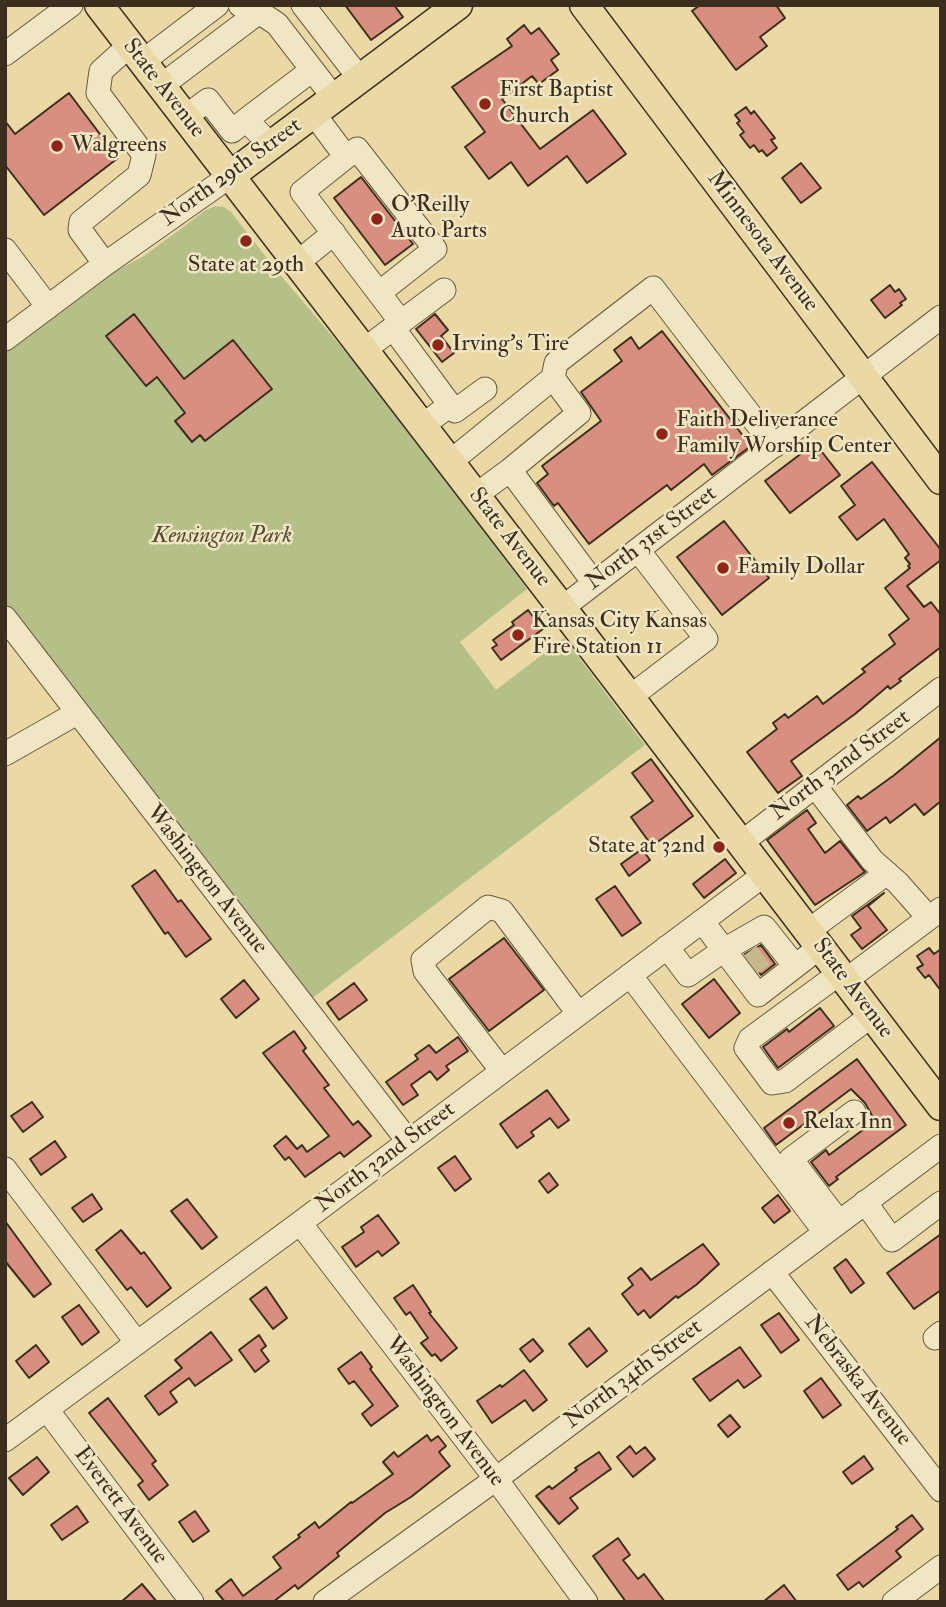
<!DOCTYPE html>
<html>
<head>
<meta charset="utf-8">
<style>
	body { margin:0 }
	#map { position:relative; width:946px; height:1607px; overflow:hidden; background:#ead9a5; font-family:"IM FELL Double Pica",serif }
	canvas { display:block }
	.frame { position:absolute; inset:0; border:7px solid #3c2e1e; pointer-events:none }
</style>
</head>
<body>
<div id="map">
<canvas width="946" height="1607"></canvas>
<div class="frame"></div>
</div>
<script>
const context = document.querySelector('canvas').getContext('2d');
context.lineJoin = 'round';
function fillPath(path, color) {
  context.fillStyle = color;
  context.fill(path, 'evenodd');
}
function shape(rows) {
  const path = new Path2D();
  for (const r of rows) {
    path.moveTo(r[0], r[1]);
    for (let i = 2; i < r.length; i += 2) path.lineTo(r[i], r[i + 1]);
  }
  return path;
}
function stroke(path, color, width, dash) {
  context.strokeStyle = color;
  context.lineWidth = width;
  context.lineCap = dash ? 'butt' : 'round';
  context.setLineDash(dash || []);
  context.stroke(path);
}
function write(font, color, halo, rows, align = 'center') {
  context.font = font + ' "IM FELL Double Pica",serif';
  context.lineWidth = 5;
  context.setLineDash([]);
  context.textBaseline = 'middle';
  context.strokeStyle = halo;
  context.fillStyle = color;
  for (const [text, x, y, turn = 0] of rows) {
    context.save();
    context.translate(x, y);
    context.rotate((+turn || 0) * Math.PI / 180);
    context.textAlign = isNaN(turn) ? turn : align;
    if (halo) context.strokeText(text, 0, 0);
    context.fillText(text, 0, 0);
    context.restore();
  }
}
fillPath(shape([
	[215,206,224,207,231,212,277,271,382,395,527,589,460,642,496,690,564,638,645,745,311,999,5,604,5,350,100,279,144,256,206,210]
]), '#b4c088');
const building = shape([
	[345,5,394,5,403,17,371,40,345,5],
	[700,5,776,5,785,18,760,37,767,46,736,70,692,11,700,5],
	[524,25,531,34,539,28,559,54,551,60,558,70,539,84,532,76,502,99,540,149,593,110,626,154,587,183,567,156,528,186,511,162,489,179,465,147,485,132,452,87,512,46,507,39,524,25],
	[69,93,118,158,44,215,5,165,5,121,15,134,69,93],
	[746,107,751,114,754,111,775,138,771,140,777,148,767,156,762,150,759,152,754,145,750,148,740,135,744,132,737,123,740,121,735,115,746,107],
	[801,163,821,188,801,203,782,178,801,163],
	[361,177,413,244,385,265,334,198,361,177],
	[890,285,895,292,899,289,906,299,900,303,902,305,885,318,871,300,890,285],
	[134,314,184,379,233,340,272,389,205,441,200,435,192,442,175,421,185,413,157,377,146,386,106,336,134,314],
	[435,314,448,330,441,336,454,353,442,362,416,329,435,314],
	[662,331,751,446,712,475,704,464,671,490,667,485,589,544,558,503,554,506,537,483,548,474,542,466,601,421,581,392,622,361,614,350,631,337,639,349,662,331],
	[815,443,840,475,790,513,765,481,815,443],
	[872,462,941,550,941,560,907,586,924,607,931,602,941,615,941,647,899,679,901,681,890,689,888,686,855,714,791,761,802,776,778,793,747,752,777,729,773,723,785,714,788,718,817,696,823,704,865,672,862,669,895,644,889,635,909,619,885,588,910,568,908,566,910,564,905,558,909,554,884,519,857,540,839,517,855,505,841,486,872,462],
	[724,521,769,578,722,615,677,557,724,521],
	[528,610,543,629,501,660,492,648,497,645,493,640,514,625,512,622,528,610],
	[941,737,941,801,924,815,915,804,890,823,886,817,867,831,847,805,858,796,861,799,893,776,941,737],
	[651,759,693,816,652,846,631,817,653,801,632,773,651,759],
	[807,810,816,823,808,829,825,853,840,841,865,872,815,905,767,840,807,810],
	[642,849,650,860,629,876,621,864,642,849],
	[725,859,736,873,704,898,693,884,725,859],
	[155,870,178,902,181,900,211,939,186,957,168,932,165,934,132,886,155,870],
	[615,886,641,923,622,936,596,899,615,886],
	[884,893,868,906,887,930,862,949,851,935,861,928,852,916,884,893],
	[504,938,544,990,489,1031,449,979,504,938],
	[761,945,775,964,761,975,745,954,761,945],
	[929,948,934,954,941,949,941,991,929,975,925,978,917,968,923,965,917,956,929,948],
	[714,979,740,1013,709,1038,682,1004,714,979],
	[244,980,259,999,236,1018,221,999,244,980],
	[354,983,367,1000,339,1020,327,1003,354,983],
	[820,1008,834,1026,778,1068,763,1047,787,1029,789,1032,820,1008],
	[294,1031,306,1048,303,1051,329,1085,324,1088,353,1125,358,1121,371,1136,344,1157,340,1152,305,1177,289,1157,285,1160,274,1146,286,1136,297,1149,302,1145,307,1152,329,1136,263,1053,294,1031],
	[458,1037,468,1051,446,1066,449,1070,437,1080,430,1071,411,1085,418,1095,403,1105,386,1082,418,1059,415,1055,429,1045,436,1053,458,1037],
	[857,1059,906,1125,836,1177,838,1179,829,1186,811,1162,826,1150,829,1155,875,1121,865,1103,851,1089,776,1145,764,1128,857,1059],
	[547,1090,569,1120,558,1128,550,1118,531,1132,534,1136,517,1148,500,1124,547,1090],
	[32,1102,43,1117,23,1132,11,1116,32,1102],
	[55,1141,66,1157,41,1175,30,1159,55,1141],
	[455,1156,471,1179,455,1191,438,1168,455,1156],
	[549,1173,558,1185,548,1193,539,1181,549,1173],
	[92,1194,102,1209,83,1222,72,1208,92,1194],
	[778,1195,790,1211,774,1223,762,1208,778,1195],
	[187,1199,217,1237,202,1249,171,1211,187,1199],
	[378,1215,399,1243,382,1256,378,1251,356,1267,342,1247,364,1232,361,1227,378,1215],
	[5,1221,51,1284,34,1297,5,1261,5,1221],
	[121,1230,141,1254,144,1252,171,1288,147,1307,131,1287,127,1290,96,1250,121,1230],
	[941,1234,941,1290,914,1309,887,1273,941,1234],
	[703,1244,719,1264,696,1285,678,1298,676,1296,650,1318,644,1310,638,1315,622,1294,633,1285,628,1278,641,1268,651,1280,703,1244],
	[846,1259,864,1283,851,1293,834,1268,846,1259],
	[413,1285,431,1312,429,1313,457,1348,441,1361,435,1354,432,1356,421,1343,428,1338,410,1312,406,1315,394,1298,413,1285],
	[266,1287,287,1318,273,1329,250,1299,266,1287],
	[79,1305,99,1332,82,1345,62,1317,79,1305],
	[779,1313,799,1340,781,1353,761,1325,779,1313],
	[589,1328,607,1351,587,1367,569,1344,589,1328],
	[211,1332,232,1360,195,1386,189,1378,170,1392,177,1402,159,1415,145,1396,182,1368,175,1360,211,1332],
	[259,1335,266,1346,261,1350,269,1361,255,1372,239,1350,259,1335],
	[533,1339,543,1351,530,1362,520,1349,533,1339],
	[36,1345,49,1362,29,1378,16,1361,36,1345],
	[740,1347,761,1376,744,1388,738,1380,710,1401,693,1379,740,1347],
	[361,1352,372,1367,370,1369,398,1406,371,1426,362,1414,373,1405,354,1381,349,1384,338,1369,361,1352],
	[524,1370,547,1400,533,1411,525,1400,492,1423,477,1401,500,1385,502,1387,524,1370],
	[821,1378,841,1405,823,1418,804,1391,821,1378],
	[108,1398,156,1461,152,1464,168,1485,149,1500,138,1485,143,1481,89,1413,108,1398],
	[730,1415,740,1427,728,1437,718,1425,730,1415],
	[427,1435,431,1441,438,1436,446,1446,439,1452,450,1466,411,1497,385,1513,337,1553,339,1556,298,1589,295,1585,273,1602,225,1602,216,1591,231,1579,243,1596,281,1568,273,1557,300,1537,298,1535,315,1522,319,1528,351,1502,352,1503,393,1474,383,1462,394,1452,398,1457,427,1435],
	[630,1446,636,1454,645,1447,655,1459,633,1477,617,1457,630,1446],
	[599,1452,611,1469,570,1498,578,1508,559,1524,536,1496,549,1486,552,1489,577,1470,575,1468,599,1452],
	[864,1456,873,1469,852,1484,843,1472,864,1456],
	[37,1457,49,1472,23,1495,9,1478,37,1457],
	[77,1506,88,1522,62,1540,51,1525,77,1506],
	[195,1511,209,1531,193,1542,179,1522,195,1511],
	[912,1515,923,1529,896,1551,901,1557,863,1587,859,1582,848,1590,837,1575,898,1529,896,1527,912,1515],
	[618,1538,630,1555,623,1560,638,1579,644,1574,665,1602,626,1602,593,1556,618,1538],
	[142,1584,157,1602,121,1602,142,1584],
	[784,1585,797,1602,763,1602,784,1585]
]);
fillPath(building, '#d88f7f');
stroke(building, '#3c2e1e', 2);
stroke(shape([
	[745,969,768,952]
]), '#c7b78a', 23, [23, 11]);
const minor = shape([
	[240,5,255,15,262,14,277,24,334,98],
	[303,5,360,79],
	[5,54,71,5],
	[142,62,217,5],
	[161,86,255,15],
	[314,114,346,157,302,192,401,322,364,350],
	[185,117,208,100,232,131,246,120],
	[271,145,246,120,312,70],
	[346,157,357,149,435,249,379,293],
	[5,250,48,307],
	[297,263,334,233],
	[105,264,80,230,81,222,139,175,144,155,98,93,101,71,130,45],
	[401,322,444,290],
	[393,328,450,405,422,426],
	[5,339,105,264,230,176],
	[450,405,455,411,485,389],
	[450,462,553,378,556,363,653,288,774,446],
	[510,470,579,413,553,378],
	[476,495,510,470,594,583],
	[562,608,941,317],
	[5,618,408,1141],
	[630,697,706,639,638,550],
	[5,754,77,713],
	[815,786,872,860,898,883,929,918],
	[741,843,941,689],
	[702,921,724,950,764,927,795,966],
	[808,931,887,873],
	[667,947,688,975,724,950,758,995,820,947],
	[840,973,750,1039,746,1048,772,1083,785,1081,872,1015],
	[630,975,825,1232],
	[845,981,941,909],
	[502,1071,425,971,423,960,488,907,502,911,578,1013],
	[5,1169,137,1343],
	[865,1202,892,1240,941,1203],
	[839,1222,791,1159,854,1112],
	[300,1223,496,1479,586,1602],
	[772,1272,941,1490],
	[935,1338,941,1333],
	[48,1411,192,1602],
	[5,1440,300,1223,765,874],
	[325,1602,496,1479,941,1146],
	[894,1602,941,1567]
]);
const major = shape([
	[99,5,562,608,941,1106],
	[584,5,941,480],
	[230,176,458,5]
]);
stroke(minor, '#685940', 25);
stroke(major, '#3c2e1e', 31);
stroke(minor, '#f1e6c4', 23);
stroke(major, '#ead9a5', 28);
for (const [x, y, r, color] of [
	[485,104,7,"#8f2418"],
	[57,146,7,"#8f2418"],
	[377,219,7,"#8f2418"],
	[246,241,7,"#8f2418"],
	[438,345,7,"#8f2418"],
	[662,434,7,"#8f2418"],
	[723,568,7,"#8f2418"],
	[518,635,7,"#8f2418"],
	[719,847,7,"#8f2418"],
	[789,1123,7,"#8f2418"]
]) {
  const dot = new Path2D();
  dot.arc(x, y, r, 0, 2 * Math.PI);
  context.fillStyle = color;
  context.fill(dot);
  stroke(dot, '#f1e6c4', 2.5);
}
write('23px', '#3c2e1e', '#f1e6c4', [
	["State Avenue",163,89,52],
	["North 29th Street",232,173,-36],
	["Minnesota Avenue",762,242,53],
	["State Avenue",509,538,52],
	["North 31st Street",652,539,-37],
	["North 32nd Street",841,766,-37],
	["Washington Avenue",206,880,52],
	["State Avenue",852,989,53],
	["North 32nd Street",386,1158,-37],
	["North 34th Street",634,1375,-37],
	["Nebraska Avenue",857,1381,52],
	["Washington Avenue",444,1412,53],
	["Everett Avenue",120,1506,53]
]);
write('23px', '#3c2e1e', '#f1e6c4', [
	["First Baptist",499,91],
	["Church",499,117],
	["Walgreens",71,146],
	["O'Reilly",391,206],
	["Auto Parts",391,232],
	["State at 29th",246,266,"center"],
	["Irving's Tire",452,345],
	["Faith Deliverance",676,421],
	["Family Worship Center",676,447],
	["Family Dollar",737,568],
	["Kansas City Kansas",532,622],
	["Fire Station 11",532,648],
	["State at 32nd",705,847,"right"],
	["Relax Inn",803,1123]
], 'left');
write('italic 23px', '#544b33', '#f1e6c4', [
	["Kensington Park",222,537]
]);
</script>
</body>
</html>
